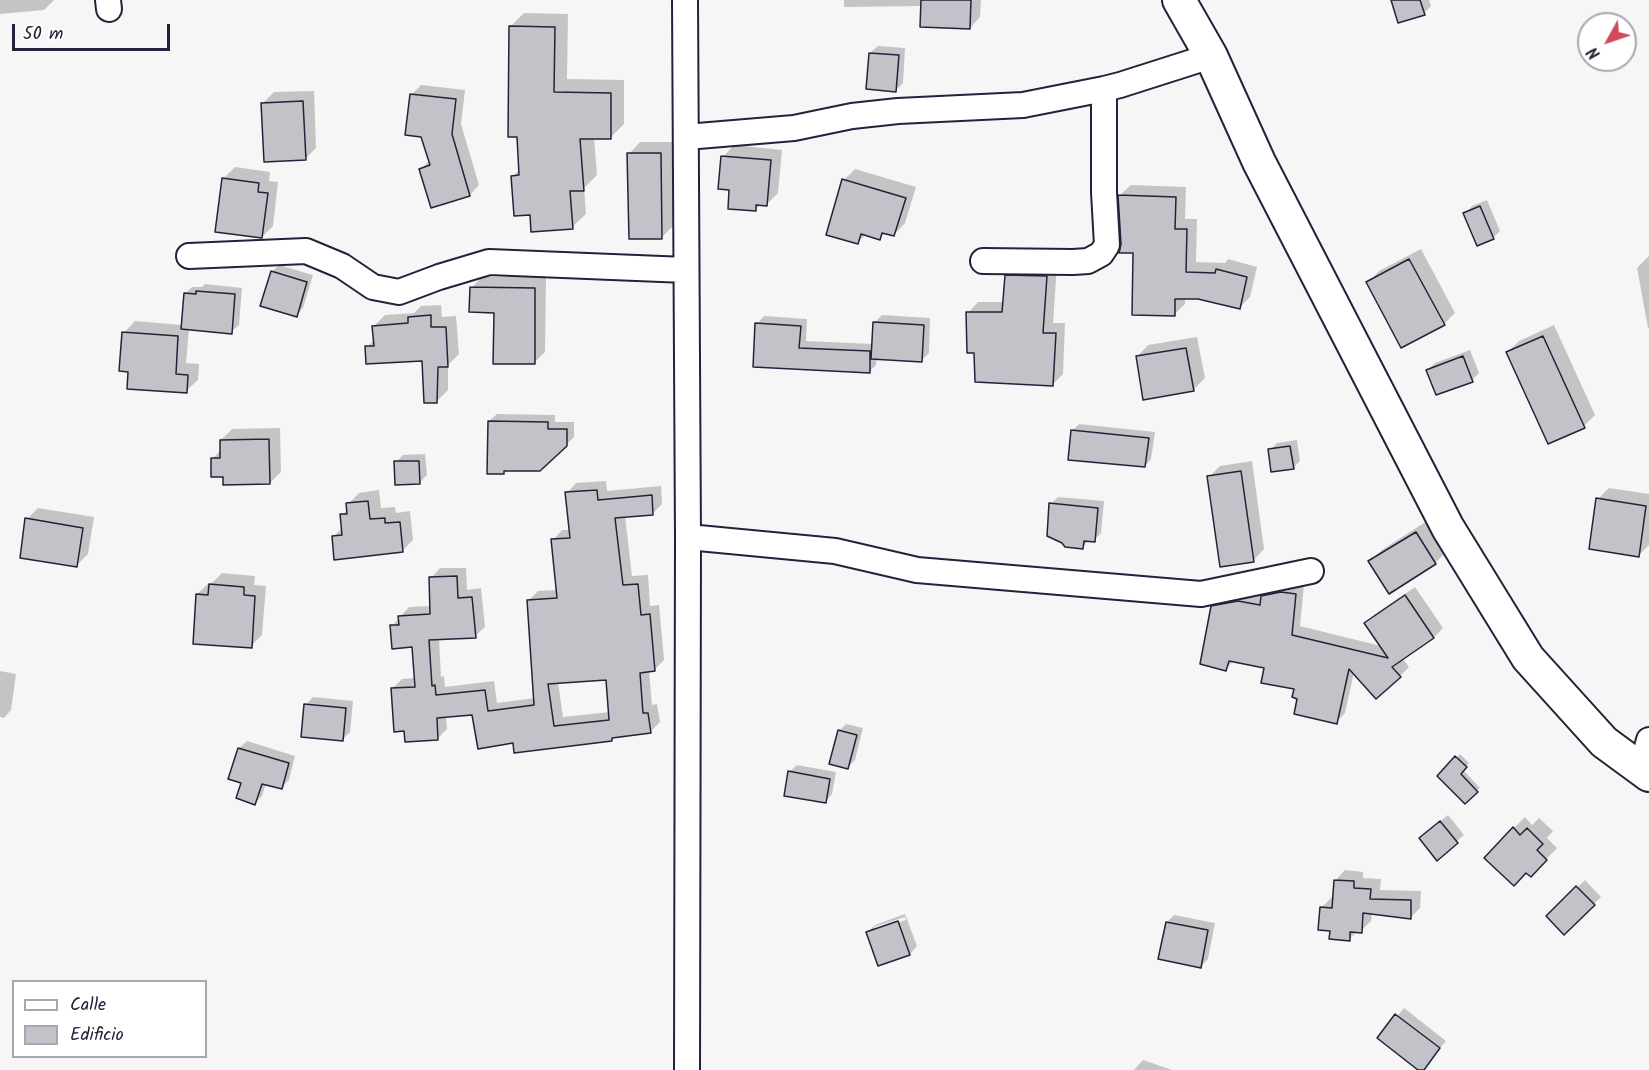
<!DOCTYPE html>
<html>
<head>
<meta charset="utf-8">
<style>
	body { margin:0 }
	#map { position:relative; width:1649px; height:1070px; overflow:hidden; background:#f6f6f7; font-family:Kalam,sans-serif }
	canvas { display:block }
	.legend { position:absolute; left:12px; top:980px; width:195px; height:78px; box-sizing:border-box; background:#fff; border:2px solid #a7a7b1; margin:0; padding:8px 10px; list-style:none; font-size:18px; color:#22223b }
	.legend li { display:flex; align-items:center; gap:12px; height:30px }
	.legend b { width:30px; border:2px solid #a7a7b1 }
	.north { position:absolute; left:1577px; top:12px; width:60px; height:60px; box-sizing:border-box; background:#fff; border:2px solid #a7a7b1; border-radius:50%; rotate:230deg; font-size:16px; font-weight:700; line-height:24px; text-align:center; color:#22223b }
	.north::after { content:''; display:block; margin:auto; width:21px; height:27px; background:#d1495b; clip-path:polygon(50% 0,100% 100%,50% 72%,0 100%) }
	.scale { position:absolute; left:12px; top:24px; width:158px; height:27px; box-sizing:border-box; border:3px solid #22223b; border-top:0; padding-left:8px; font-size:18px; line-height:21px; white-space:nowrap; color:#22223b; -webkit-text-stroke:4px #fff; paint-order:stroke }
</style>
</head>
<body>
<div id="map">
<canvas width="1649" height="1070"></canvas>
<ul class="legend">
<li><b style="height:8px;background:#fff"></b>Calle</li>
<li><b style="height:16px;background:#c2c2c9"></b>Edificio</li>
</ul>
<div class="north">N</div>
<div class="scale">50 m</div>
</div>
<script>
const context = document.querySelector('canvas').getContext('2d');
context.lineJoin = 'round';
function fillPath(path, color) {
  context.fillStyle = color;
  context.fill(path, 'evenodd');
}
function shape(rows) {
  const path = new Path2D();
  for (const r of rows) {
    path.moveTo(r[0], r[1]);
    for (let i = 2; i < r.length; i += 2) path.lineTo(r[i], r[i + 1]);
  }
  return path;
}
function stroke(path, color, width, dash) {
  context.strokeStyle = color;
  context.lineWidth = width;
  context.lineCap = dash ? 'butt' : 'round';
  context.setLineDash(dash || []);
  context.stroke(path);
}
fillPath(shape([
	[0,0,54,0,44,10,0,14],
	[844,0,981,0,980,17,970,28,922,6,844,7],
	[1393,0,1429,0,1431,6,1424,13],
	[524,13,568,14,567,79,624,80,624,124,610,138,594,137,597,175,584,188,586,214,572,227,531,214,513,176,520,169,510,27],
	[878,46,905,48,903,83,896,90,870,53],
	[421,85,465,90,461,124,479,185,470,195,432,206,421,169,430,160,412,94],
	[314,91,316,148,305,159,262,104,274,92],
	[640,142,672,142,673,226,662,237,629,154],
	[734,145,782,150,778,193,767,204,761,204,755,210,731,189,723,157],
	[235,167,270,172,269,181,278,182,273,226,262,237,223,179],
	[855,169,916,187,905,223,894,235,886,232,880,238,866,234,857,243,844,180],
	[1131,185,1186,187,1185,219,1197,219,1196,262,1225,263,1228,259,1257,267,1250,297,1239,308,1198,298,1185,297,1185,304,1175,314,1135,252,1123,244,1120,195],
	[1487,200,1500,231,1493,238,1465,214,1472,206],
	[1421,249,1455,313,1444,324,1368,283,1379,271],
	[1649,256,1649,328,1648,328,1637,268],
	[279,265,313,275,303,308,296,316,272,272],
	[1017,266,1057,266,1053,323,1065,323,1063,374,1052,385,976,352,968,313,978,302,1004,302,1006,276],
	[482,277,546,277,545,352,534,363,495,312,471,288],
	[205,284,242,288,239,325,231,332,189,328,186,363,199,364,198,380,186,391,129,371,124,333,135,321,182,325,185,294,192,287,202,287],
	[441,305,442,317,456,316,459,354,448,365,448,390,437,401,423,359,367,347,375,339,374,326,385,315,414,313,421,306],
	[882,315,930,318,929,353,921,361,877,358,876,365,869,372,754,365,757,324,764,316,807,319,806,341,873,344,874,323],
	[1554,325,1595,415,1584,426,1508,352,1519,341],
	[1197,337,1205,378,1193,390,1137,357,1148,345],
	[1470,350,1479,373,1472,380,1428,370,1435,363],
	[497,414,555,415,555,422,574,422,574,437,566,445,507,469,503,473,489,421],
	[1079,424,1155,432,1151,459,1145,466,1072,431],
	[280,428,281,472,270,483,224,475,212,459,221,450,221,440,232,429],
	[1297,440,1300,461,1293,468,1270,450,1277,443],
	[425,454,427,475,419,483,396,462,403,455],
	[1252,461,1264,549,1253,561,1209,477,1220,466],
	[606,481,607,491,661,486,662,504,653,513,625,516,632,576,648,575,650,606,659,605,664,660,654,670,649,670,652,705,657,704,660,722,651,731,615,736,611,740,514,741,473,713,446,716,447,729,438,738,392,689,402,679,416,678,414,646,392,626,409,607,431,606,431,578,440,568,466,568,467,590,481,588,485,627,475,636,439,638,441,677,444,676,445,687,494,681,497,703,535,698,529,600,538,591,557,590,553,540,562,530,570,530,567,493,576,483],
	[607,679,610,712,563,717,558,682],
	[1609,488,1649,494,1649,545,1639,555,1598,499],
	[379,490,381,508,395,507,396,513,410,511,413,540,402,551,333,537,343,527,342,515,348,509,348,504,359,493],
	[1058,497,1104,501,1101,533,1094,540,1090,540,1082,547,1051,504],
	[38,508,94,517,88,554,77,565,27,519],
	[1427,521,1446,552,1435,563,1370,562,1382,550],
	[222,573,255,576,254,585,266,586,262,635,251,646,197,594,209,583,212,583],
	[1291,583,1304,585,1300,626,1381,646,1366,623,1375,614,1415,587,1443,628,1434,637,1402,658,1409,667,1400,676,1354,672,1345,713,1336,722,1299,698,1296,688,1266,667,1234,660,1226,669,1213,607,1222,598,1248,592,1263,596,1271,587],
	[0,671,16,674,11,710,4,718,0,717],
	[313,697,353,701,350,732,343,739,306,705],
	[846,724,863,728,855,760,848,767,839,731],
	[247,741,295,756,289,780,282,787,266,783,262,796,254,803,243,782,239,748],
	[1460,754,1469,763,1463,770,1480,788,1465,802,1439,776],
	[797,765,836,772,832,794,825,802,789,772],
	[1448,815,1464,835,1437,858,1428,831],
	[1525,817,1532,825,1539,818,1553,831,1547,838,1557,848,1531,875,1526,871,1514,828],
	[1345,870,1363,872,1363,878,1381,879,1380,890,1421,891,1420,908,1410,918,1372,913,1371,921,1361,931,1358,931,1349,939,1331,929,1322,907,1332,897,1334,897,1335,881],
	[1585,880,1601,897,1564,933,1548,916],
	[905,914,917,946,910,954,879,964,868,932,875,925],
	[905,917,906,920,874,931,874,927],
	[1174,915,1215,923,1208,959,1200,967,1167,922],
	[1404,1008,1446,1041,1422,1070,1420,1070,1379,1038],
	[1143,1060,1172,1070,1134,1070]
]), '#0003');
const building = shape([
	[921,0,971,0,970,29,920,27,921,0],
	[1391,0,1420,0,1425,15,1398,23,1391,0],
	[509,26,555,27,554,92,611,93,611,139,580,139,584,191,570,191,573,229,531,232,530,215,514,216,511,176,519,175,517,137,508,137,509,26],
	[869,53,899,55,896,92,866,89,869,53],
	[410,94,456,99,452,134,470,196,431,208,419,169,430,165,421,137,405,135,410,94],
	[303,101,306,160,264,162,261,103,303,101],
	[627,153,661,153,662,239,629,239,627,153],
	[721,156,771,160,767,206,756,205,756,211,728,209,729,190,718,189,721,156],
	[222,178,259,183,258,192,268,193,262,238,215,232,222,178],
	[842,179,906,198,894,236,882,233,880,240,861,234,858,244,826,235,842,179],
	[1118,195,1176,197,1175,229,1187,229,1186,272,1215,273,1216,269,1247,277,1240,309,1198,299,1175,299,1175,316,1132,315,1133,253,1119,253,1121,244,1118,195],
	[1480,206,1494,239,1477,246,1463,213,1480,206],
	[1409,259,1445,325,1401,348,1366,282,1409,259],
	[271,271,307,282,297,317,260,306,271,271],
	[1005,275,1047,276,1043,333,1056,333,1053,386,975,382,974,353,967,353,966,312,1002,312,1005,275],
	[470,287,535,288,535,364,493,364,494,313,469,312,470,287],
	[196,291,235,294,232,334,181,329,184,293,196,294,196,291],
	[431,315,431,327,446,327,448,367,438,367,437,403,424,403,422,361,366,364,365,346,374,346,372,326,408,323,408,317,431,315],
	[873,322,924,325,922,362,871,359,873,322],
	[755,323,801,326,799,348,870,351,870,373,753,367,755,323],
	[122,332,178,336,176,374,188,375,187,393,127,389,128,372,119,371,122,332],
	[1543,336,1585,428,1548,444,1506,352,1543,336],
	[1186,348,1194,391,1143,400,1136,356,1186,348],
	[1463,356,1473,382,1436,395,1426,370,1463,356],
	[488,421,548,422,548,429,567,429,567,446,540,471,504,471,504,474,487,474,488,421],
	[1071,430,1149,438,1145,467,1068,460,1071,430],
	[269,439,270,484,223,485,223,477,211,477,211,458,220,458,220,440,269,439],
	[1290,446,1294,469,1271,472,1268,449,1290,446],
	[394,461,419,461,420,484,395,485,394,461],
	[1241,471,1254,562,1220,567,1207,476,1241,471],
	[597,490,598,500,652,495,653,515,615,518,623,585,638,584,641,615,650,614,655,671,640,673,643,713,648,713,651,733,612,738,612,741,514,753,513,743,478,749,472,715,437,718,438,740,405,742,404,731,394,732,391,688,415,687,412,647,392,649,390,625,399,625,398,616,430,614,429,577,457,576,458,598,472,597,476,638,429,640,432,686,435,685,436,695,485,690,488,711,534,705,527,600,557,598,551,539,570,538,565,492,597,490],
	[606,680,609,720,554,726,548,684,606,680],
	[1596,498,1646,506,1639,557,1589,549,1596,498],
	[368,501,370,519,385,518,385,523,400,522,403,552,334,560,332,536,342,535,340,514,347,514,346,503,368,501],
	[1049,503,1098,508,1095,542,1084,541,1083,549,1065,547,1062,543,1047,536,1049,503],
	[25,518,83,528,77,567,20,558,25,518],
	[1416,532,1436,564,1389,594,1368,561,1416,532],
	[209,584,244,587,244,595,255,596,252,648,193,644,196,594,208,595,209,584],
	[1281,592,1296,594,1292,635,1388,658,1364,623,1405,595,1434,638,1392,667,1401,677,1376,699,1349,669,1337,724,1294,714,1297,699,1292,697,1294,689,1261,683,1264,668,1229,661,1226,671,1200,664,1211,606,1238,601,1260,605,1261,596,1281,592],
	[304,704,346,708,343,741,301,737,304,704],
	[838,730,857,735,848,769,829,764,838,730],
	[238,748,289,763,282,789,262,784,255,805,236,798,241,783,228,779,238,748],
	[1455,756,1467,767,1461,774,1478,792,1465,804,1437,776,1455,756],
	[788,771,830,779,826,803,784,796,788,771],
	[1440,821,1458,843,1437,861,1419,838,1440,821],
	[1513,827,1520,835,1527,828,1543,844,1537,850,1547,860,1531,877,1526,873,1514,886,1484,858,1513,827],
	[1334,880,1354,881,1354,888,1371,889,1370,899,1411,900,1411,919,1363,913,1362,933,1350,932,1350,941,1329,939,1330,931,1318,930,1320,907,1332,908,1334,880],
	[1576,886,1595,905,1564,935,1546,916,1576,886],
	[898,921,910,955,878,966,866,932,898,921],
	[1166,922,1208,930,1201,968,1158,959,1166,922],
	[1395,1014,1440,1048,1424,1070,1418,1070,1377,1038,1395,1014]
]);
fillPath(building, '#c2c2c9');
stroke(building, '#22223b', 1.5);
const minor = shape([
	[108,0,109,9],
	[685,0,688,537,687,1070],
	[686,137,794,128,852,116,898,111,1023,105,1104,89],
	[189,256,306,251,342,266,373,287,399,292,439,277,489,262,686,270],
	[983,261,1073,262,1088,261,1101,254,1107,245,1104,192,1104,89,1120,85,1211,56],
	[688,537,835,551,917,570,1201,594,1311,571],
	[1641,770,1649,740]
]);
const major = shape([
	[1179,0,1211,56,1259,162,1448,528,1528,658,1604,742,1649,775]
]);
stroke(minor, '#22223b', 28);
stroke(major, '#22223b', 36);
stroke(minor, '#fff', 24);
stroke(major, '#fff', 32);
</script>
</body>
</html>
